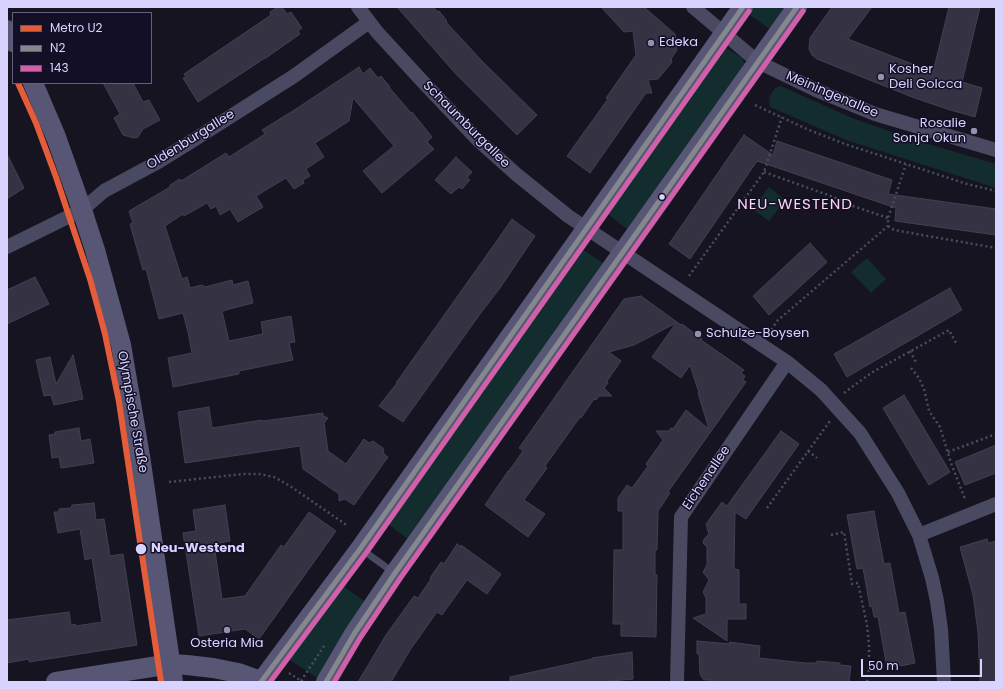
<!DOCTYPE html>
<html>
<head>
<meta charset="utf-8">
<style>
	body { margin:0 }
	#map { position:relative; width:1003px; height:689px; overflow:hidden; background:#161421; font-family:Poppins,sans-serif }
	canvas { display:block }
	.frame { position:absolute; inset:0; border:8px solid #d9d4ff; pointer-events:none }
	.legend { position:absolute; left:12px; top:12px; width:140px; height:72px; box-sizing:border-box; background:#130f26; border:1px solid #625e7d; margin:0; padding:5px 7px; list-style:none; font-size:12px; color:#d9d4ff }
	.legend li { display:flex; align-items:center; gap:8px; height:20px }
	.legend b { width:20px; border:1px solid #625e7d }
	.scale { position:absolute; left:861px; top:659px; width:121px; height:18px; box-sizing:border-box; border:2px solid #d9d4ff; border-top:0; padding-left:5px; font-size:12px; line-height:14px; white-space:nowrap; color:#d9d4ff; -webkit-text-stroke:3px #130f26; paint-order:stroke }
</style>
</head>
<body>
<div id="map">
<canvas width="1003" height="689"></canvas>
<div class="frame"></div>
<ul class="legend">
<li><b style="height:5px;background:#e55c3b"></b>Metro U2</li>
<li><b style="height:5px;background:#85878e"></b>N2</li>
<li><b style="height:5px;background:#d25fa9"></b>143</li>
</ul>
<div class="scale">50 m</div>
</div>
<script>
const context = document.querySelector('canvas').getContext('2d');
context.lineJoin = 'round';
function fillPath(path, color) {
  context.fillStyle = color;
  context.fill(path, 'evenodd');
}
function shape(rows) {
  const path = new Path2D();
  for (const r of rows) {
    path.moveTo(r[0], r[1]);
    for (let i = 2; i < r.length; i += 2) path.lineTo(r[i], r[i + 1]);
  }
  return path;
}
function stroke(path, color, width, dash) {
  context.strokeStyle = color;
  context.lineWidth = width;
  context.lineCap = dash ? 'butt' : 'round';
  context.setLineDash(dash || []);
  context.stroke(path);
}
function write(font, color, halo, rows, align = 'center') {
  context.font = font + ' Poppins,sans-serif';
  context.lineWidth = 3;
  context.setLineDash([]);
  context.textBaseline = 'middle';
  context.strokeStyle = halo;
  context.fillStyle = color;
  for (const [text, x, y, turn = 0] of rows) {
    context.save();
    context.translate(x, y);
    context.rotate((+turn || 0) * Math.PI / 180);
    context.textAlign = isNaN(turn) ? turn : align;
    if (halo) context.strokeText(text, 0, 0);
    context.fillText(text, 0, 0);
    context.restore();
  }
}
fillPath(shape([
	[749,7,791,7,774,32,746,12],
	[726,48,742,58,746,66,631,232,605,212],
	[781,86,852,118,912,139,996,164,996,188,846,140,770,107,769,100,771,94,775,88],
	[769,187,785,200,769,221,752,209],
	[579,247,606,265,410,541,384,521],
	[867,258,886,279,871,293,851,272],
	[340,584,367,603,318,678,288,659]
]), '#132c2d');
const building = shape([
	[278,7,282,7,287,14,291,12,302,28,298,31,300,34,266,58,265,58,198,102,183,78,186,77,184,74,271,15,270,12,278,7],
	[397,7,433,7,438,12,439,11,447,21,446,22,481,60,537,115,517,135,455,73,397,7],
	[601,7,644,7,675,34,677,50,671,59,672,62,658,79,648,80,652,93,646,93,590,173,567,156,608,99,606,98,636,55,633,31,624,32,601,7],
	[832,7,872,7,848,39,933,72,949,7,980,7,962,82,982,88,975,117,947,109,912,97,817,59,812,55,809,49,810,38,832,7],
	[359,67,363,74,370,68,378,78,381,76,390,87,389,87,411,113,412,112,432,137,427,142,434,149,382,193,363,171,394,146,353,98,349,121,315,143,324,157,306,169,310,176,303,180,304,183,294,189,286,178,256,196,263,207,238,222,230,209,220,215,216,206,211,209,207,203,184,216,183,214,165,226,182,279,187,277,190,288,202,285,205,287,232,280,233,285,248,281,253,303,222,311,229,341,263,334,261,322,291,316,295,342,289,343,293,360,239,371,239,374,173,387,168,358,192,353,188,332,183,313,159,319,146,269,143,270,130,224,133,223,129,211,170,187,170,185,180,179,181,181,226,153,229,157,265,134,262,130,299,107,359,67],
	[103,83,133,83,143,102,149,100,160,120,143,129,138,137,134,138,123,135,114,118,120,114,103,83],
	[744,135,773,155,777,141,892,180,888,194,996,209,996,235,895,221,896,208,757,161,690,259,669,244,744,135],
	[7,154,24,188,7,199,7,154],
	[456,157,472,172,467,178,470,180,462,189,459,187,451,194,435,180,456,157],
	[512,219,535,236,500,288,480,314,403,422,379,406,397,383,396,383,496,242,512,219],
	[810,243,827,262,769,315,753,296,810,243],
	[35,277,49,304,7,324,7,290,35,277],
	[950,288,962,310,847,377,834,354,950,288],
	[641,296,681,325,682,324,702,339,701,340,744,370,741,373,745,376,743,380,746,382,668,492,670,493,658,511,657,550,655,550,655,575,657,575,656,637,621,636,621,624,613,624,614,550,623,550,623,511,618,511,618,498,627,485,632,488,648,466,646,464,663,440,656,431,669,431,671,428,673,429,686,410,709,429,698,393,699,391,698,390,690,365,681,378,652,357,676,323,634,345,609,352,621,361,607,381,608,383,604,388,612,396,599,396,596,400,594,399,581,418,580,417,545,466,547,468,524,500,545,514,528,537,485,505,508,471,509,471,523,451,519,448,624,299,641,296],
	[73,355,83,399,54,405,51,395,44,396,36,360,50,357,56,384,73,355],
	[904,395,950,472,929,485,883,408,904,395],
	[209,407,212,428,262,420,263,421,323,413,323,416,328,418,324,423,328,451,346,464,364,439,369,443,373,441,383,448,384,454,388,457,354,505,345,499,339,501,339,494,303,469,300,446,185,463,178,412,209,407],
	[79,428,81,441,90,439,94,463,61,468,59,457,52,458,49,435,55,434,55,432,79,428],
	[781,431,799,444,746,519,735,512,734,569,739,570,739,604,746,604,746,619,727,619,727,641,693,618,706,614,706,598,703,592,709,580,703,572,707,565,707,547,703,543,704,539,709,534,706,524,722,502,727,506,781,431],
	[996,445,996,473,965,485,955,462,996,445],
	[94,503,96,520,104,519,110,556,123,554,137,645,29,662,29,659,7,663,7,620,69,612,71,625,75,624,76,626,102,622,92,558,85,560,80,529,58,533,54,512,59,512,59,509,71,508,72,505,94,503],
	[225,505,230,541,214,544,222,599,245,596,281,545,284,547,309,512,336,531,259,639,245,629,199,636,183,533,196,531,193,510,225,505],
	[874,511,884,564,890,563,899,613,905,612,915,663,901,666,900,665,887,668,878,617,874,617,872,606,870,607,863,568,857,569,847,515,874,511],
	[987,539,988,543,996,541,996,682,980,682,978,632,973,595,960,547,987,539],
	[457,544,461,547,461,545,501,574,487,594,467,580,442,615,437,612,410,650,391,682,358,682,386,635,414,596,418,598,431,579,430,578,441,562,444,564,457,544],
	[697,641,731,644,729,642,760,646,759,658,805,663,817,663,817,661,840,663,840,665,851,666,849,682,714,682,711,680,705,680,703,679,700,674,699,654,697,654,697,641],
	[632,652,633,679,600,682,510,682,510,677,592,659,592,658,632,652]
]);
fillPath(building, '#343243');
stroke(building, '#433f54', 1);
stroke(shape([
	[755,105,809,130,845,144,967,184,996,191],
	[764,172,839,199,853,206,888,218],
	[888,226,894,230,996,248],
	[689,276,764,172,782,117],
	[769,334,777,321,888,226,888,218,906,164],
	[910,351,917,364],
	[911,368,919,378,924,389,929,411,940,427,951,463,965,499],
	[844,393,871,373,949,330,956,343],
	[808,451,817,458],
	[948,452,996,434],
	[169,482,243,474,259,474,274,477,290,486,348,526],
	[767,508,830,421],
	[831,535,844,532,852,584,858,583,867,625,869,644,869,668,867,682],
	[289,673,303,682],
	[301,681,324,646]
]), '#44505f', 2.5, [2, 3]);
stroke(shape([
	[361,549,393,572]
]), '#4a4962', 7);
stroke(shape([
	[358,7,377,32,423,82,477,139,516,174,568,216,787,362,821,390,860,433,898,493,919,535,932,578,937,601,941,629,944,682],
	[693,7,758,62,816,90,875,114,996,150],
	[7,247,82,210,104,191,158,162,192,141,294,76,369,22],
	[919,535,996,504],
	[677,682,681,517,787,362]
]), '#4a4962', 14);
stroke(shape([
	[7,30,13,42],
	[33,83,56,137,82,210,95,250,121,345,140,456,173,682],
	[56,682,171,664,187,665,213,668,238,673,263,682],
	[261,682,360,549,743,7],
	[326,682,354,634,395,573,797,7]
]), '#575674', 20);
stroke(shape([
	[261,682,360,549,743,7],
	[326,682,354,634,395,573,797,7]
]), '#85878e', 5);
stroke(shape([
	[270,682,366,553,749,11],
	[334,682,360,638,401,577,803,11]
]), '#d25fa9', 5);
stroke(shape([
	[18,83,36,123,56,177,90,279,105,334,119,402,161,682]
]), '#e55c3b', 6);
for (const [x, y, r, color] of [
	[651,43,4,"#9591b1"],
	[881,77,4,"#9591b1"],
	[974,131,4,"#9591b1"],
	[662,197,3.5,"#d9d4ff"],
	[698,334,4,"#9591b1"],
	[141,549,6,"#d9d4ff"],
	[227,630,4,"#9591b1"]
]) {
  const dot = new Path2D();
  dot.arc(x, y, r, 0, 2 * Math.PI);
  context.fillStyle = color;
  context.fill(dot);
  stroke(dot, '#130f26', 1.5);
}
write('13px', '#d9d4ff', '#130f26', [
	["Edeka",659,43],
	["Kosher",889,70],
	["Deli Golcca",889,85],
	["Rosalie",966,124,"right"],
	["Sonja Okun",966,139,"right"],
	["Schulze-Boysen",706,334],
	["Osteria Mia",227,644,"center"]
], 'left');
write('13px', '#d9d4ff', '#130f26', [
	["Meiningenallee",832,95,23],
	["Schaumburgallee",466,125,45],
	["Oldenburgallee",191,140,-32],
	["Olympische Straße",132,412,80],
	["Eichenallee",707,478,-56]
]);
write('bold 13px', '#d9d4ff', '#130f26', [
	["Neu-Westend",151,549]
], 'left');
context.letterSpacing = '1px';
write('15px', '#ffd6f0', '#130f26', [
	["NEU-WESTEND",795,205]
]);
context.letterSpacing = '0px';
</script>
</body>
</html>
